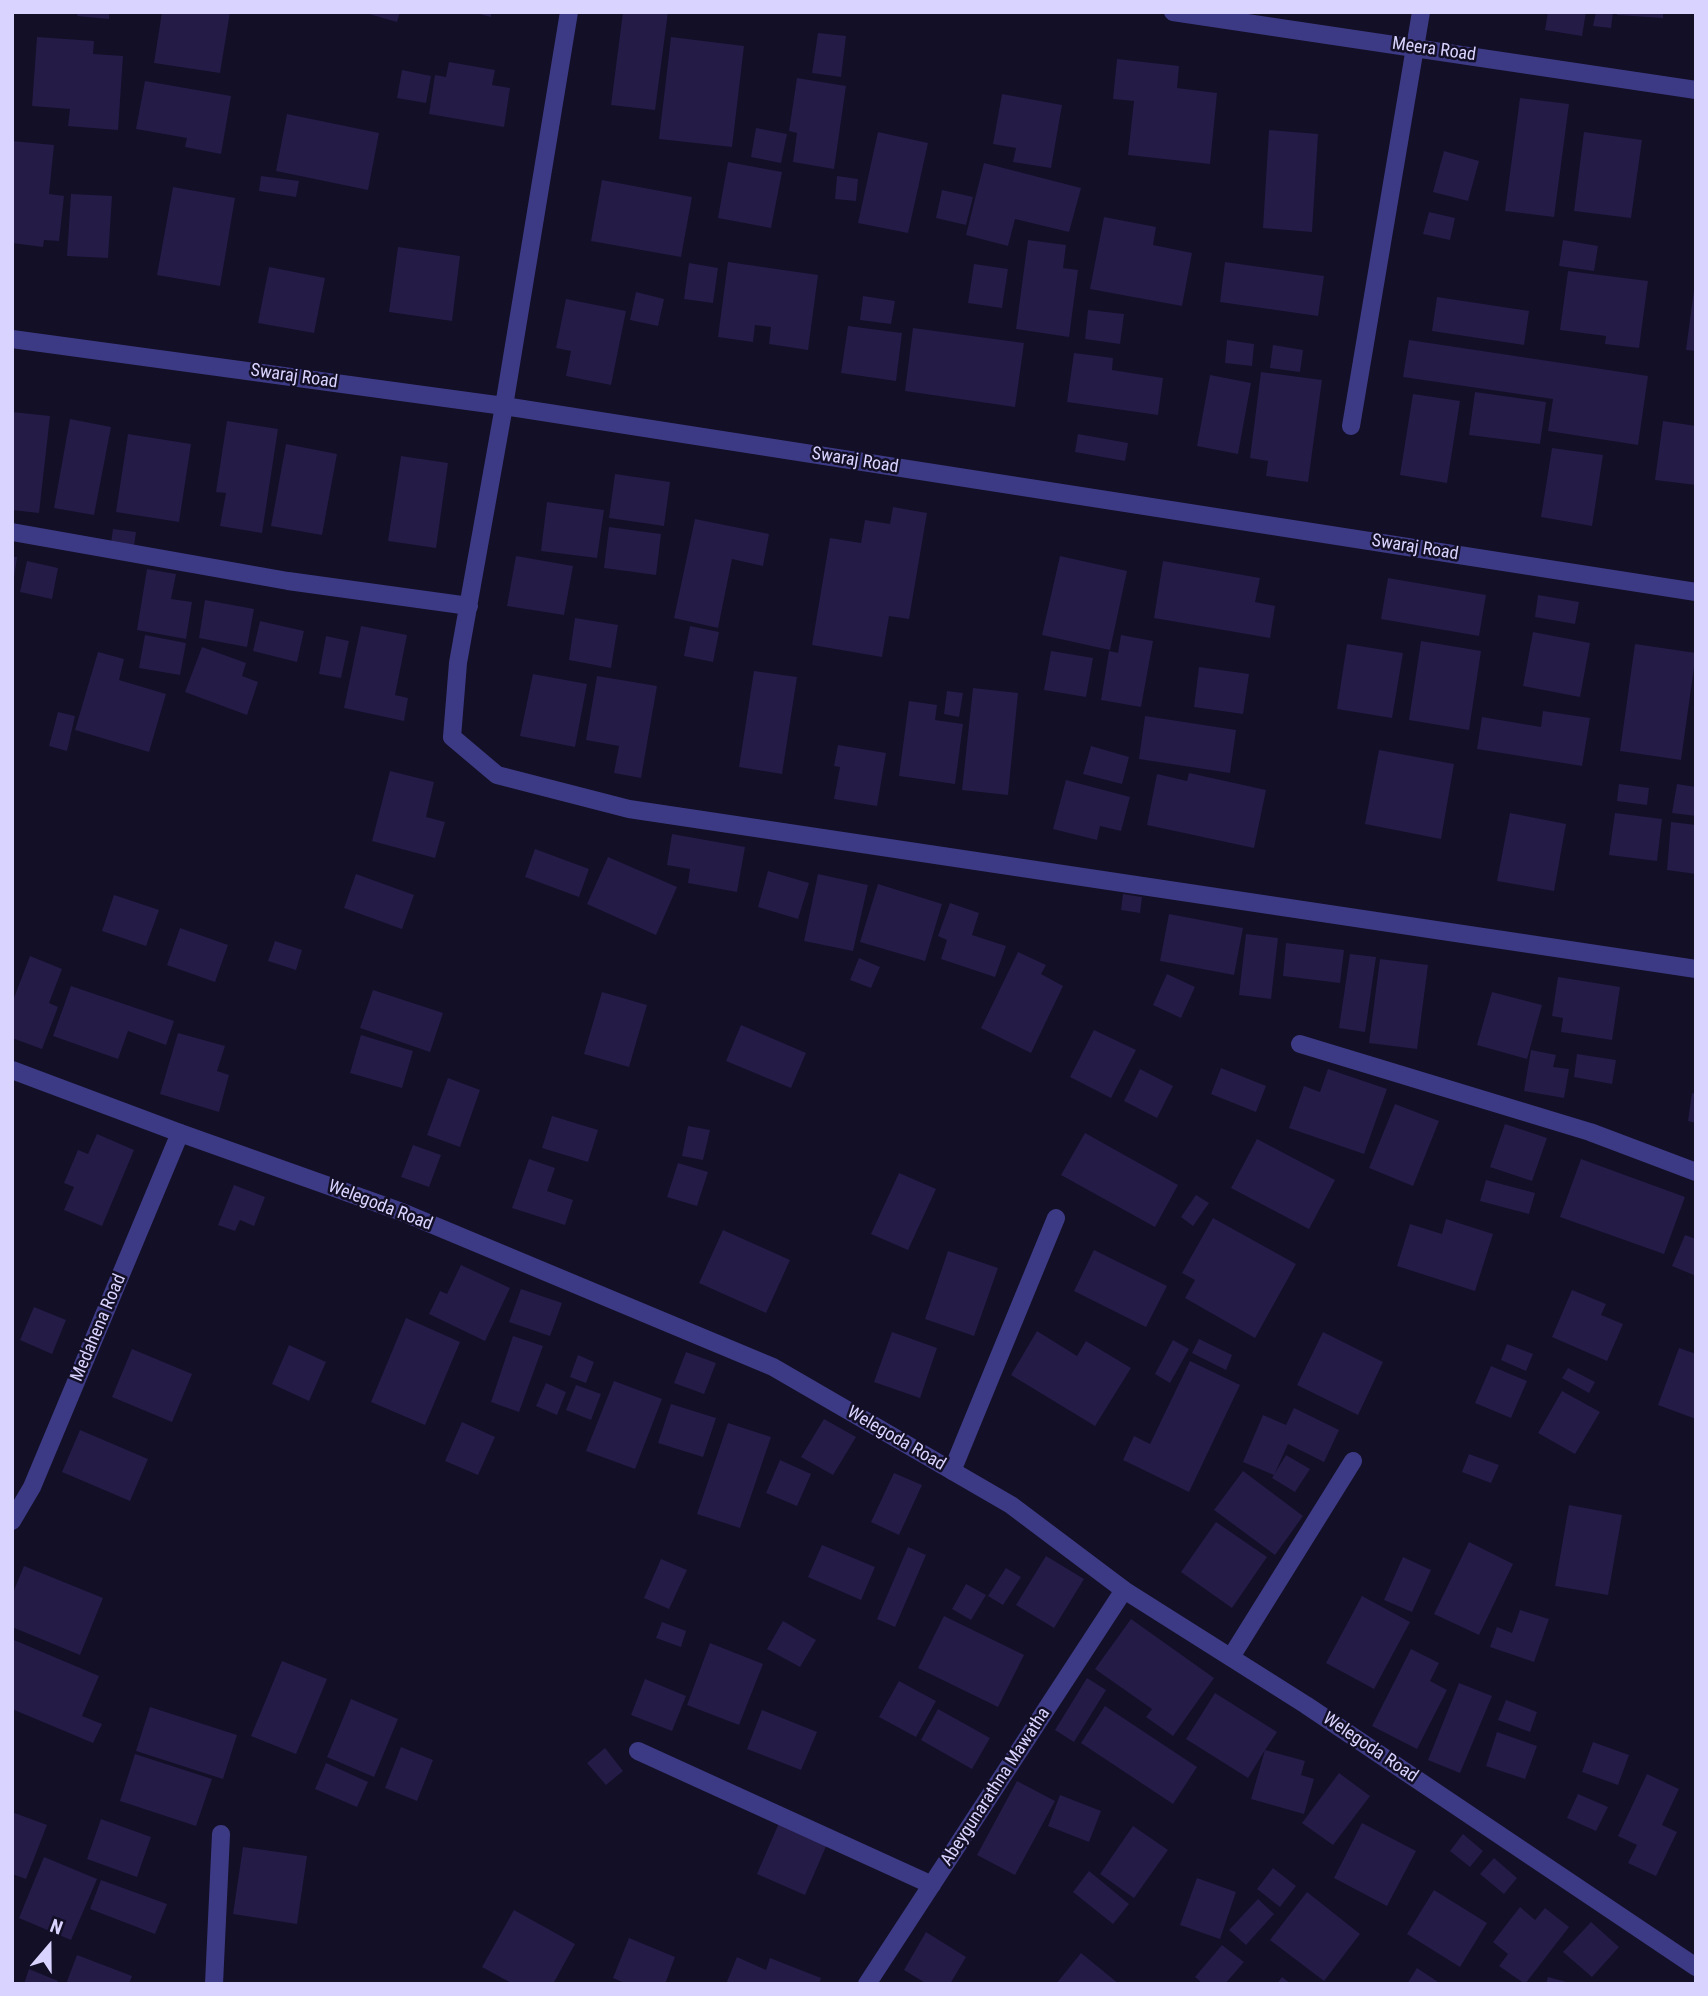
<!DOCTYPE html>
<html>
<head>
<meta charset="utf-8">
<style>
	body { margin:0 }
	#map { position:relative; width:1708px; height:1996px; overflow:hidden; background:#130f26; font-family:"Roboto Condensed",sans-serif }
	canvas { display:block }
	.frame { position:absolute; inset:0; border:14px solid #d9d4ff; pointer-events:none }
	.north { position:absolute; left:14px; top:1912px; width:70px; height:70px; -webkit-text-stroke:5px #130f26; paint-order:stroke; rotate:20deg; font-size:19px; font-weight:700; line-height:28px; text-align:center; color:#d9d4ff }
	.north::after { content:''; display:block; margin:auto; width:24px; height:32px; background:#d9d4ff; clip-path:polygon(50% 0,100% 100%,50% 72%,0 100%) }
</style>
</head>
<body>
<div id="map">
<canvas width="1708" height="1996"></canvas>
<div class="frame"></div>
<div class="north">N</div>
</div>
<script>
const context = document.querySelector('canvas').getContext('2d');
context.lineJoin = 'round';
function fillPath(path, color) {
  context.fillStyle = color;
  context.fill(path, 'evenodd');
}
function shape(rows) {
  const path = new Path2D();
  for (const r of rows) {
    path.moveTo(r[0], r[1]);
    for (let i = 2; i < r.length; i += 2) path.lineTo(r[i], r[i + 1]);
  }
  return path;
}
function stroke(path, color, width, dash) {
  context.strokeStyle = color;
  context.lineWidth = width;
  context.lineCap = dash ? 'butt' : 'round';
  context.setLineDash(dash || []);
  context.stroke(path);
}
function write(font, color, halo, rows, align = 'center') {
  context.font = font + ' "Roboto Condensed",sans-serif';
  context.lineWidth = 5;
  context.setLineDash([]);
  context.textBaseline = 'middle';
  context.strokeStyle = halo;
  context.fillStyle = color;
  for (const [text, x, y, turn = 0] of rows) {
    context.save();
    context.translate(x, y);
    context.rotate((+turn || 0) * Math.PI / 180);
    context.textAlign = isNaN(turn) ? turn : align;
    if (halo) context.strokeText(text, 0, 0);
    context.fillText(text, 0, 0);
    context.restore();
  }
}
fillPath(shape([
	[78,12,109,12,109,19,77,16],
	[162,12,230,12,220,73,154,63],
	[362,12,400,12,397,22],
	[472,12,491,12,491,17],
	[623,12,668,12,655,110,611,105],
	[1548,12,1586,12,1582,36,1545,30],
	[1596,12,1613,12,1611,28,1593,26],
	[1617,12,1663,12,1663,18,1617,15],
	[818,33,846,36,841,77,812,73],
	[37,37,94,41,93,54,123,56,118,130,68,126,70,109,32,106],
	[671,37,744,46,732,147,659,139],
	[1117,59,1179,66,1177,88,1217,93,1210,164,1128,155,1134,101,1113,99],
	[449,62,495,70,492,85,510,88,504,127,429,114,435,75,446,77],
	[402,70,431,76,426,103,397,98],
	[797,78,846,86,834,169,793,162,797,133,789,131],
	[145,81,231,96,221,154,185,147,187,138,136,129],
	[1002,94,1062,105,1051,168,1013,162,1016,148,993,144],
	[1520,98,1569,104,1554,217,1505,211],
	[287,114,379,133,368,190,276,171],
	[756,128,787,134,781,163,751,157],
	[1269,130,1318,134,1312,232,1263,228],
	[878,132,928,143,908,233,858,223],
	[1584,132,1642,140,1631,218,1574,211],
	[12,141,54,145,49,194,64,196,59,241,44,240,43,247,12,243],
	[1444,151,1479,161,1468,201,1433,192],
	[728,162,782,172,771,228,718,218],
	[984,163,1081,188,1069,232,1015,219,1008,246,966,235],
	[261,176,299,181,296,197,259,191],
	[837,176,858,179,856,201,835,199],
	[602,180,692,197,681,257,591,241],
	[173,187,235,198,220,286,157,275],
	[942,190,973,197,966,225,936,218],
	[71,194,112,196,108,258,67,256],
	[1429,212,1455,218,1450,240,1423,234],
	[1104,217,1156,227,1153,245,1192,253,1182,306,1090,289],
	[1028,240,1066,245,1063,268,1078,270,1069,337,1016,329],
	[1563,240,1598,246,1594,271,1559,266],
	[398,247,460,256,452,321,389,312],
	[728,262,818,275,808,350,769,344,771,327,755,325,753,342,718,337],
	[1225,262,1324,276,1318,316,1220,302],
	[689,263,718,268,713,303,684,299],
	[974,264,1008,269,1002,308,968,303],
	[269,267,325,278,314,333,258,323],
	[1568,271,1648,281,1639,348,1605,344,1606,336,1560,330],
	[1694,290,1696,290,1696,351,1686,350],
	[636,292,664,299,658,326,630,320],
	[863,296,895,301,891,324,860,320],
	[1437,297,1529,311,1524,345,1432,331],
	[566,299,626,311,611,385,566,376,571,351,556,348],
	[1088,310,1124,314,1120,344,1085,339],
	[848,326,902,333,896,381,841,373],
	[913,328,1024,343,1015,407,905,391],
	[1227,340,1254,344,1252,366,1225,363],
	[1409,340,1648,376,1638,445,1548,431,1553,399,1403,377],
	[1273,345,1303,350,1300,372,1270,368],
	[1074,353,1113,358,1112,370,1163,378,1158,415,1067,402],
	[1261,372,1322,380,1308,482,1266,476,1268,461,1250,458],
	[1210,375,1251,383,1238,454,1197,446],
	[1475,392,1546,402,1540,444,1469,435],
	[1413,394,1460,401,1447,483,1400,475],
	[12,412,50,416,39,513,12,510],
	[70,419,111,427,94,515,54,508],
	[227,421,278,429,262,533,220,526,226,493,216,492],
	[1663,421,1696,426,1696,485,1655,480],
	[128,434,191,444,179,522,116,512],
	[1078,434,1128,443,1125,461,1075,452],
	[286,444,337,454,322,535,271,526],
	[1552,448,1603,455,1592,526,1541,517],
	[401,456,448,463,436,548,388,541],
	[615,474,670,482,664,526,609,518],
	[547,502,604,510,597,558,541,551],
	[893,507,927,513,909,619,889,616,882,657,812,645,830,538,861,543,865,520,890,524],
	[695,519,769,534,763,566,732,559,718,628,674,618],
	[609,527,661,534,656,575,604,568],
	[113,529,136,532,134,546,111,543],
	[516,556,573,566,564,615,507,606],
	[1060,556,1127,571,1110,650,1042,635],
	[12,557,17,557,14,578,12,578],
	[27,561,58,568,52,599,20,592],
	[1163,561,1260,578,1255,602,1275,606,1270,638,1154,618],
	[147,569,176,574,171,599,192,602,186,639,137,630],
	[1388,578,1486,595,1479,636,1381,619],
	[1538,595,1579,602,1575,624,1535,617],
	[205,600,254,609,247,647,199,638],
	[575,618,618,625,611,668,569,660],
	[260,621,304,631,297,662,253,651],
	[361,626,407,635,395,695,408,698,404,721,344,708],
	[690,626,719,632,713,662,684,656],
	[1533,632,1590,643,1580,697,1523,686],
	[145,635,186,643,180,675,139,668],
	[1121,635,1153,641,1141,707,1101,700,1109,651,1118,653],
	[326,636,349,641,341,678,319,674],
	[1421,641,1481,651,1469,730,1409,720],
	[1347,644,1403,653,1392,718,1337,709],
	[1635,644,1696,653,1681,760,1620,751],
	[202,647,246,663,242,676,258,682,247,715,185,692],
	[1051,651,1093,658,1086,697,1044,690],
	[98,652,124,659,119,680,166,694,149,752,75,730],
	[1199,667,1249,674,1243,714,1194,707],
	[754,671,797,677,782,774,739,767],
	[533,674,587,684,575,747,520,736],
	[597,676,657,686,641,778,614,773,619,746,586,740],
	[973,688,1018,693,1008,795,962,790],
	[947,691,963,693,959,717,944,714],
	[909,701,937,705,935,720,963,724,955,784,899,776],
	[1543,711,1590,718,1582,766,1477,749,1482,717,1541,727],
	[58,712,75,716,67,751,49,746],
	[1145,716,1236,730,1230,773,1139,759],
	[838,745,886,753,877,806,834,799,840,767,834,766],
	[1091,746,1129,757,1122,784,1083,774],
	[1379,750,1454,764,1441,839,1365,824],
	[390,771,434,782,426,817,445,822,435,858,372,841],
	[1189,773,1266,790,1254,848,1147,825,1157,774,1187,781],
	[1066,780,1130,797,1121,831,1100,826,1097,840,1053,829],
	[1619,784,1649,788,1647,805,1617,801],
	[1677,784,1696,787,1696,816,1672,813],
	[1510,813,1566,824,1554,891,1497,881],
	[1615,813,1662,819,1657,861,1609,855],
	[1671,822,1696,825,1696,874,1667,870],
	[672,834,745,847,737,892,688,883,690,869,667,865],
	[535,849,589,869,579,897,525,877],
	[608,857,677,887,656,935,587,904],
	[768,871,809,883,798,919,758,907],
	[356,874,414,895,402,929,344,908],
	[818,874,868,885,853,951,804,941],
	[878,884,942,904,925,961,860,942],
	[1123,894,1142,897,1140,913,1121,910],
	[114,895,159,910,146,946,102,931],
	[950,903,979,913,972,935,1006,946,995,977,941,959,947,940,938,936],
	[1169,914,1243,928,1234,975,1160,961],
	[180,928,228,945,215,982,167,965],
	[1246,934,1278,938,1271,999,1239,995],
	[275,941,302,950,296,970,268,961],
	[1286,943,1344,950,1340,983,1283,976],
	[1018,952,1046,965,1041,974,1063,986,1031,1053,981,1028],
	[1350,954,1376,957,1365,1032,1339,1028],
	[30,956,62,969,49,1003,58,1007,42,1049,12,1038,12,1003],
	[859,958,880,967,871,988,850,980],
	[1380,959,1428,965,1417,1049,1369,1043],
	[1167,974,1195,987,1181,1018,1153,1005],
	[1558,977,1620,987,1612,1040,1561,1032,1563,1018,1552,1016],
	[71,986,174,1021,166,1045,128,1031,118,1059,53,1036],
	[373,990,443,1013,430,1052,360,1028],
	[602,992,647,1005,629,1067,584,1054],
	[1492,992,1542,1005,1527,1059,1477,1045],
	[741,1025,806,1053,791,1088,726,1061],
	[1094,1030,1136,1050,1111,1098,1070,1077],
	[178,1033,225,1046,217,1071,229,1075,219,1112,160,1094],
	[361,1035,413,1051,402,1088,350,1073],
	[1531,1050,1556,1055,1553,1067,1569,1069,1564,1098,1524,1091],
	[1577,1054,1616,1060,1612,1084,1574,1077],
	[1221,1068,1266,1086,1256,1112,1211,1094],
	[1140,1069,1173,1086,1157,1118,1124,1101],
	[1328,1069,1387,1089,1364,1154,1289,1128,1304,1086,1320,1092],
	[448,1078,480,1090,460,1147,427,1135],
	[1692,1093,1696,1094,1696,1123,1688,1121],
	[1395,1104,1439,1121,1413,1186,1369,1168],
	[552,1116,598,1130,588,1162,542,1148],
	[1505,1124,1547,1138,1532,1181,1490,1167],
	[688,1126,710,1130,703,1160,682,1156],
	[1085,1133,1178,1185,1155,1227,1061,1175],
	[97,1134,134,1150,102,1226,64,1210,74,1187,64,1183,78,1150,88,1154],
	[1257,1139,1335,1180,1309,1229,1231,1188],
	[413,1145,441,1155,429,1187,401,1177],
	[529,1159,555,1168,547,1191,573,1200,565,1225,512,1208],
	[1581,1159,1685,1197,1664,1254,1560,1217],
	[678,1163,708,1172,697,1206,667,1197],
	[899,1173,936,1189,908,1250,871,1234],
	[1486,1180,1535,1193,1529,1214,1480,1201],
	[234,1185,265,1197,254,1226,240,1220,235,1231,218,1225],
	[1196,1195,1209,1203,1193,1226,1181,1217],
	[1213,1218,1296,1264,1255,1338,1185,1298,1195,1280,1182,1273],
	[1446,1219,1493,1234,1475,1291,1397,1266,1410,1224,1442,1234],
	[723,1230,790,1260,766,1313,699,1283],
	[1685,1235,1696,1239,1696,1276,1672,1266],
	[1094,1250,1167,1286,1146,1327,1074,1291],
	[948,1251,998,1268,974,1336,925,1319],
	[461,1265,510,1288,485,1341,429,1314,440,1291,447,1294],
	[521,1289,562,1303,550,1336,509,1322],
	[1572,1290,1606,1304,1601,1315,1623,1324,1607,1361,1552,1337],
	[34,1307,66,1320,52,1354,20,1340],
	[406,1318,460,1342,425,1425,371,1402],
	[1037,1331,1077,1356,1086,1341,1131,1368,1095,1426,1011,1375],
	[892,1332,937,1348,920,1398,874,1382],
	[1323,1332,1383,1362,1358,1415,1297,1385],
	[513,1336,543,1346,519,1412,491,1402],
	[1199,1339,1232,1355,1226,1370,1192,1353],
	[1173,1340,1189,1349,1170,1383,1155,1374],
	[1507,1344,1533,1354,1526,1371,1501,1360],
	[289,1345,326,1362,309,1401,272,1384],
	[1679,1348,1696,1354,1696,1419,1658,1405],
	[132,1349,192,1374,172,1422,112,1397],
	[686,1352,716,1363,704,1394,674,1383],
	[578,1355,594,1362,586,1383,570,1377],
	[1190,1361,1240,1385,1189,1492,1123,1460,1134,1436,1150,1444],
	[1491,1366,1527,1381,1511,1418,1475,1403],
	[1568,1368,1595,1382,1589,1393,1562,1378],
	[614,1381,662,1399,635,1469,586,1451],
	[546,1383,566,1392,557,1415,536,1406],
	[576,1385,601,1394,591,1420,566,1410],
	[1562,1391,1600,1412,1575,1454,1538,1433],
	[671,1404,716,1418,703,1457,658,1443],
	[1294,1408,1339,1430,1324,1462,1288,1444,1274,1475,1243,1462,1263,1415,1286,1425],
	[824,1419,856,1437,833,1475,801,1457],
	[462,1422,495,1437,478,1475,445,1461],
	[728,1423,771,1437,740,1528,697,1514],
	[80,1430,148,1459,130,1501,62,1472],
	[1469,1454,1499,1465,1491,1483,1462,1472],
	[1286,1455,1310,1469,1295,1492,1272,1478],
	[780,1460,811,1474,797,1506,766,1493],
	[1243,1471,1303,1516,1275,1555,1214,1510],
	[894,1473,922,1485,899,1535,871,1522],
	[1569,1505,1622,1515,1608,1595,1555,1586],
	[1216,1522,1267,1557,1232,1608,1181,1572],
	[1469,1542,1513,1564,1479,1635,1434,1614],
	[822,1545,875,1567,861,1600,808,1577],
	[908,1547,926,1555,895,1627,877,1619],
	[1046,1556,1084,1579,1054,1628,1016,1605],
	[1403,1557,1431,1570,1412,1612,1384,1600],
	[661,1559,687,1570,669,1609,644,1598],
	[24,1566,103,1598,80,1655,12,1627,12,1595],
	[1006,1568,1021,1577,1003,1605,988,1596],
	[966,1584,986,1595,971,1620,952,1609],
	[1362,1596,1410,1622,1374,1689,1326,1663],
	[1520,1610,1549,1619,1534,1662,1490,1647,1497,1627,1512,1633],
	[944,1616,1024,1655,998,1707,918,1668],
	[1131,1619,1214,1678,1173,1736,1146,1717,1152,1709,1095,1669],
	[783,1621,816,1640,800,1667,767,1649],
	[662,1622,686,1631,681,1647,656,1638],
	[14,1640,99,1676,82,1716,102,1724,93,1743,12,1709],
	[710,1643,763,1664,739,1725,687,1705],
	[1411,1649,1439,1663,1430,1681,1447,1690,1417,1749,1372,1726],
	[282,1661,327,1679,296,1754,251,1736],
	[1087,1678,1106,1690,1074,1742,1055,1730],
	[645,1679,686,1696,672,1731,631,1715],
	[899,1681,936,1701,916,1737,879,1717],
	[1459,1683,1492,1696,1460,1773,1428,1760],
	[1215,1693,1277,1732,1265,1750,1305,1761,1301,1775,1314,1779,1304,1814,1251,1799,1265,1750,1248,1778,1186,1739],
	[351,1699,398,1719,374,1777,327,1757],
	[1506,1700,1537,1712,1530,1732,1498,1720],
	[1105,1706,1197,1767,1173,1804,1081,1743],
	[150,1707,237,1735,223,1779,136,1751],
	[938,1709,990,1738,972,1769,921,1740],
	[762,1710,817,1732,801,1770,747,1749],
	[1497,1732,1537,1746,1525,1779,1486,1766],
	[1593,1742,1629,1755,1618,1785,1582,1772],
	[401,1747,433,1760,417,1801,385,1788],
	[605,1748,623,1771,606,1785,587,1763],
	[135,1754,212,1779,196,1826,120,1801],
	[326,1763,368,1782,357,1807,315,1789],
	[1339,1773,1370,1796,1333,1845,1302,1823],
	[1647,1774,1679,1789,1662,1825,1677,1832,1656,1876,1628,1863,1637,1845,1618,1836],
	[1017,1781,1055,1801,1015,1875,977,1855],
	[1578,1794,1608,1807,1596,1831,1567,1818],
	[1060,1795,1101,1811,1089,1842,1048,1826],
	[12,1812,47,1825,26,1879,12,1874],
	[101,1819,151,1837,137,1877,87,1859],
	[779,1823,827,1844,805,1895,757,1874],
	[1362,1823,1416,1851,1387,1906,1334,1878],
	[1133,1826,1168,1850,1134,1898,1100,1874],
	[1463,1834,1483,1851,1470,1867,1450,1851],
	[243,1847,307,1856,297,1924,233,1914],
	[44,1857,97,1879,71,1940,19,1918],
	[1494,1858,1517,1878,1504,1894,1480,1874],
	[1273,1868,1296,1886,1280,1907,1257,1889],
	[1089,1871,1129,1904,1113,1924,1073,1892],
	[1197,1878,1236,1892,1220,1939,1180,1925],
	[101,1880,167,1904,155,1934,90,1909],
	[1434,1890,1487,1923,1460,1967,1407,1934],
	[1307,1892,1360,1934,1324,1981,1270,1940],
	[1258,1899,1274,1914,1246,1945,1229,1930],
	[1520,1907,1535,1920,1545,1908,1569,1927,1525,1984,1499,1966,1508,1954,1493,1942],
	[514,1910,575,1944,553,1984,513,1984,482,1967],
	[1591,1922,1619,1947,1592,1977,1563,1952],
	[926,1932,966,1957,950,1984,927,1984,904,1970],
	[629,1938,675,1957,665,1984,627,1984,613,1978],
	[1222,1945,1244,1962,1225,1984,1203,1984,1195,1977],
	[1081,1953,1119,1984,1056,1984],
	[77,1955,132,1976,129,1984,66,1984],
	[737,1957,766,1970,770,1958,821,1978,819,1984,726,1984],
	[1417,1968,1441,1984,1407,1984],
	[29,1969,58,1981,56,1984,24,1984],
	[1282,1977,1291,1984,1277,1984],
	[1548,1977,1570,1983,1570,1984,1546,1984]
]), '#241b47');
stroke(shape([
	[569,12,504,406,458,663,452,737,497,775,629,809,1696,969],
	[1173,12,1696,90],
	[12,339,504,406,1696,592],
	[1351,426,1421,12],
	[12,532,288,581,469,606],
	[1300,1044,1590,1132,1696,1172],
	[952,1471,1056,1218],
	[12,1521,32,1487,180,1133],
	[1231,1657,1353,1461],
	[638,1751,932,1885],
	[214,1984,221,1834],
	[867,1984,1124,1590]
]), '#3d3a85', 18);
stroke(shape([
	[12,1070,180,1133,402,1212,773,1367,1011,1505,1124,1590,1306,1705,1696,1967]
]), '#3d3a85', 18);
write('18px', '#d9d4ff', '#130f26', [
	["Meera Road",1434,50,8],
	["Swaraj Road",294,377,8],
	["Swaraj Road",855,461,9],
	["Swaraj Road",1415,548,9],
	["Welegoda Road",380,1206,21],
	["Medahena Road",99,1328,-67],
	["Welegoda Road",896,1439,30],
	["Welegoda Road",1370,1748,34],
	["Abeygunarathna Mawatha",996,1787,-57]
]);
</script>
</body>
</html>
